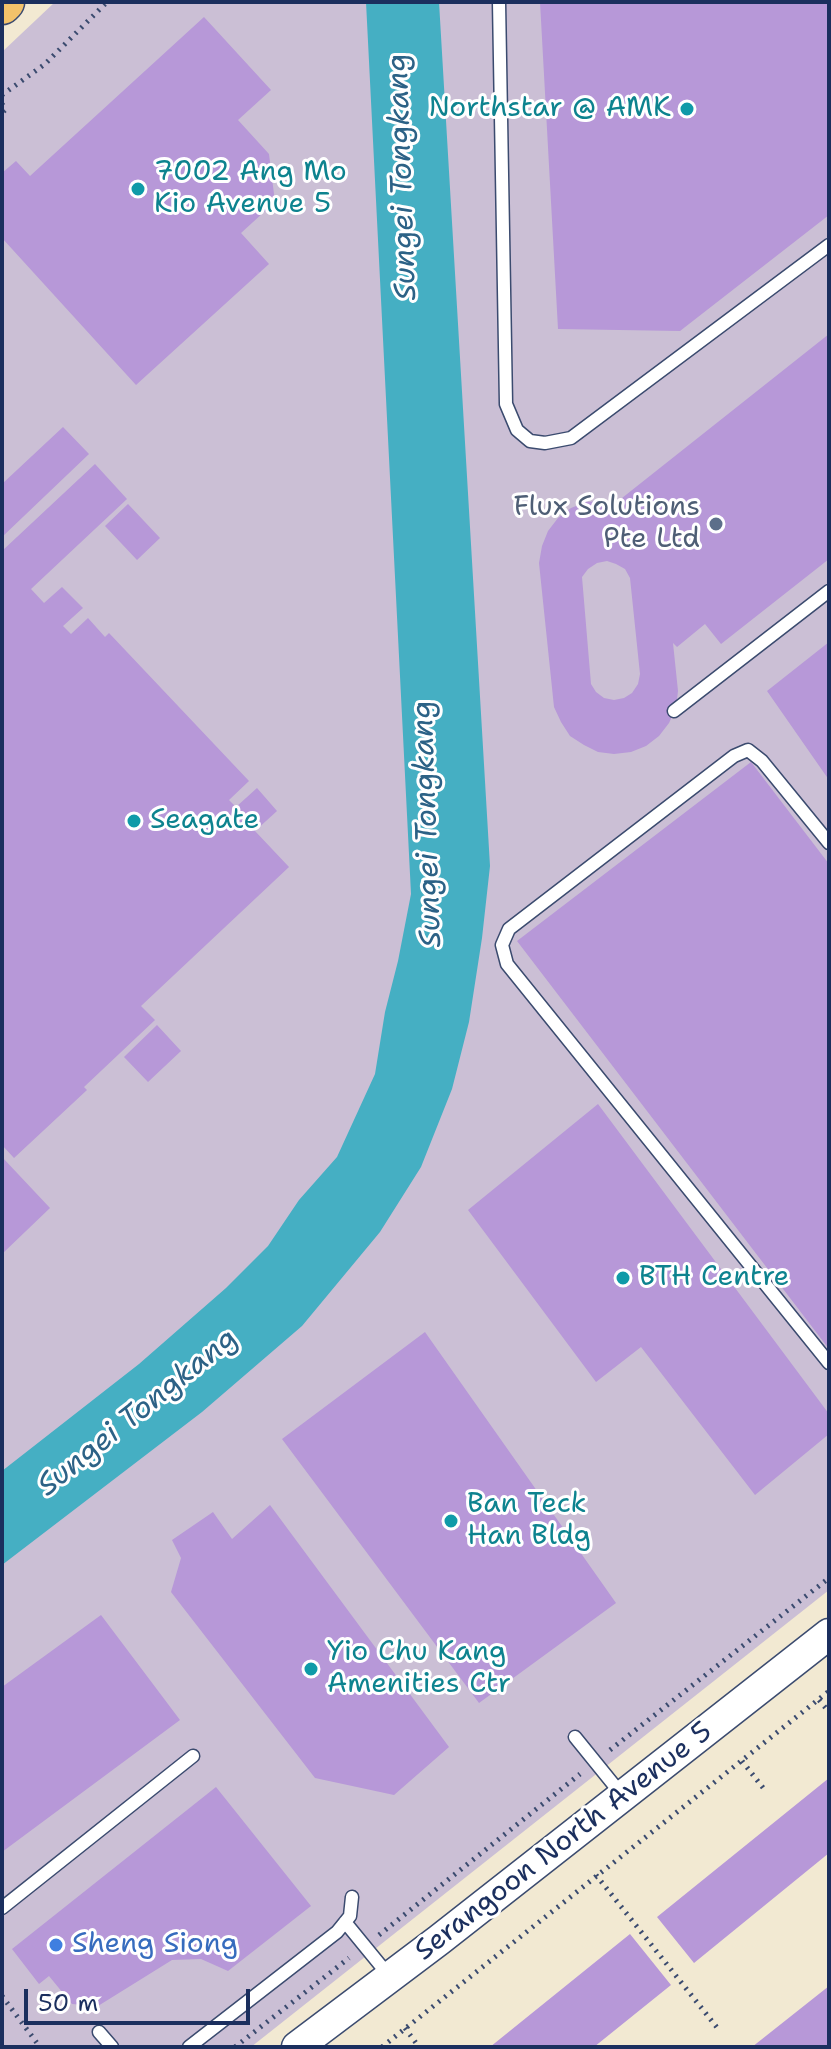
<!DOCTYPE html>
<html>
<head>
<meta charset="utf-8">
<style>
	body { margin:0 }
	#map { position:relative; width:831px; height:2049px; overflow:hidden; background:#f2e9d2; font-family:"Shantell Sans",sans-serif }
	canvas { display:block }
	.frame { position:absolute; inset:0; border:4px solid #1b2f5e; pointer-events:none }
	.scale { position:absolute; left:24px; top:1989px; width:226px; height:36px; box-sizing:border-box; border:4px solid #1b2f5e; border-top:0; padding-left:10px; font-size:24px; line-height:28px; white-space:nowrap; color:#1b2f5e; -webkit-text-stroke:6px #fff; paint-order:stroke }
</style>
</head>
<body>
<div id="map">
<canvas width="831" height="2049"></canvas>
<div class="frame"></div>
<div class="scale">50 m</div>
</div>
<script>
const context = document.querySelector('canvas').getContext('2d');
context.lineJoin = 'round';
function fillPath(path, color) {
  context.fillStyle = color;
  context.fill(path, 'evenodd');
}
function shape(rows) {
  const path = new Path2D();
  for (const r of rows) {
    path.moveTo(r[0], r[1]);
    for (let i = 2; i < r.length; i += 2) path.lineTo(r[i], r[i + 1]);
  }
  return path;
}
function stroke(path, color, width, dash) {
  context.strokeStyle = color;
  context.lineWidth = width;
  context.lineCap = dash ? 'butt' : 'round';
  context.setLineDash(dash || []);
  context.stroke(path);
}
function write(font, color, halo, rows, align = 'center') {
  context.font = font + ' "Shantell Sans",sans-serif';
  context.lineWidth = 6;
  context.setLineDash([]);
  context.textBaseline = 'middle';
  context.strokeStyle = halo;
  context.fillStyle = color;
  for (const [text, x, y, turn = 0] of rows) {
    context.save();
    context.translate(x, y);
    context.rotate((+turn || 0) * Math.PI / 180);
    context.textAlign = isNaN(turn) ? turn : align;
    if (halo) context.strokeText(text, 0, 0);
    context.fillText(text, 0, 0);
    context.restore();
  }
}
fillPath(shape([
	[55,2,829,2,829,1590,251,2047,2,2047,2,52]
]), '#cbbfd5');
fillPath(shape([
	[366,2,439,2,490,866,482,938,469,1022,452,1089,421,1167,380,1232,302,1326,202,1412,2,1565,2,1471,139,1364,226,1288,268,1246,299,1200,337,1157,375,1074,385,1012,398,961,411,894]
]), '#45afc3');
fillPath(shape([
	[540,2,829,2,829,215,680,331,558,329],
	[204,17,271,90,238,120,269,154,275,202,241,233,269,264,136,385,2,238,2,173,16,161,30,176],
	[829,334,829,559,721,644,705,624,677,647,673,643,678,691,676,708,669,723,659,736,646,746,631,752,614,754,598,752,584,745,570,736,561,722,554,707,539,563,542,546,548,531,558,518,571,508,586,502,603,501,617,502],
	[607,561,616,564,625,569,630,578,640,674,638,684,632,693,624,698,614,700,604,698,596,692,591,684,582,577,588,569,597,563],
	[63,427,89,454,2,537,2,484],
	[95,464,127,499,31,589,44,603,62,587,83,608,63,626,71,634,88,618,105,637,109,633,249,781,229,800,236,807,257,788,277,811,255,831,289,867,141,1006,155,1020,84,1087,87,1090,14,1158,2,1145,2,551],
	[128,504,160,538,137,560,105,526],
	[829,642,829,780,767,691],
	[751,762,829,864,829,1349,517,941],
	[157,1025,181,1051,148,1082,124,1057],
	[598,1104,829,1414,829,1434,755,1495,641,1347,596,1382,468,1210],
	[2,1157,50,1208,2,1254],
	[425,1332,616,1603,479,1703,282,1439],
	[270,1505,449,1747,394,1795,315,1778,171,1592,181,1558,172,1540,213,1512,232,1539],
	[101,1615,180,1720,2,1852,2,1687],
	[829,1778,829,1853,694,1963,657,1917],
	[216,1787,311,1906,228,1971,201,1959,172,1960,98,2006,72,2004,49,1976,39,1984,12,1949],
	[630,1934,671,1985,594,2047,490,2047],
	[829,1986,829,2047,752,2047]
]), '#b798d8');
const service = shape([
	[499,2,506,404,517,430,530,441,545,443,571,438,829,245],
	[674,711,829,591],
	[829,843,762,761,748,750,734,756,509,929,502,945,507,964,829,1363],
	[575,1737,622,1795],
	[2,1908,193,1756],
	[345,1922,390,1977],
	[99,2032,112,2047],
	[189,2047,337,1932,350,1916,352,1897]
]);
const tertiary = shape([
	[297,2047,439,1940,829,1634]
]);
const primary = shape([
	[2,5,5,2]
]);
stroke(service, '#3b4b6f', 15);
stroke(tertiary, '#3b4b6f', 33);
stroke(primary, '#3b4b6f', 41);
stroke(shape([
	[2,95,45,64,107,2],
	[2,104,6,109,2,113],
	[819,1700,829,1712],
	[610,1750,829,1578],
	[742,1761,764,1789],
	[596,1875,719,2030],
	[379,1935,580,1774],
	[2,1996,40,2047],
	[405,2028,419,2047],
	[235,2047,349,1958],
	[382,2047,829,1691]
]), '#3b4b6f', 5, [2, 6]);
stroke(service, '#fff', 12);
stroke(tertiary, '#fff', 30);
stroke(primary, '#f3c26a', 38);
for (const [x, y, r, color] of [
	[687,109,8,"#0f9aa8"],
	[138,189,8,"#0f9aa8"],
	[716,524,8,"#5c6f8a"],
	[134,821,8,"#0f9aa8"],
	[623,1278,8,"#0f9aa8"],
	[451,1521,8,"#0f9aa8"],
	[311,1669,8,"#0f9aa8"],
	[56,1945,8,"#3f7fe0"]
]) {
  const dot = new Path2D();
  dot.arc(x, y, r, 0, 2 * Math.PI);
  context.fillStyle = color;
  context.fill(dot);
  stroke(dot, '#fff', 3);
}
write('28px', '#0d838f', '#fff', [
	["Northstar @ AMK",671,109,"right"],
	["7002 Ang Mo",154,173],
	["Kio Avenue 5",154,205],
	["Seagate",150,821],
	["BTH Centre",639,1278],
	["Ban Teck",467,1505],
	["Han Bldg",467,1537],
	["Yio Chu Kang",327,1653],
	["Amenities Ctr",327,1685]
], 'left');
write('28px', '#4e5e75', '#fff', [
	["Flux Solutions",700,508],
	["Pte Ltd",700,540]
], 'right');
write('28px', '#1b2f5e', '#fff', [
	["Serangoon North Avenue 5",564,1842,-38]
]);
write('28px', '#366cbe', '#fff', [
	["Sheng Siong",72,1945]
], 'left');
write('italic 30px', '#2c6286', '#fff', [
	["Sungei Tongkang",403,177,-92],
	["Sungei Tongkang",428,824,-92],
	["Sungei Tongkang",138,1413,-39]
]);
</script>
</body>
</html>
